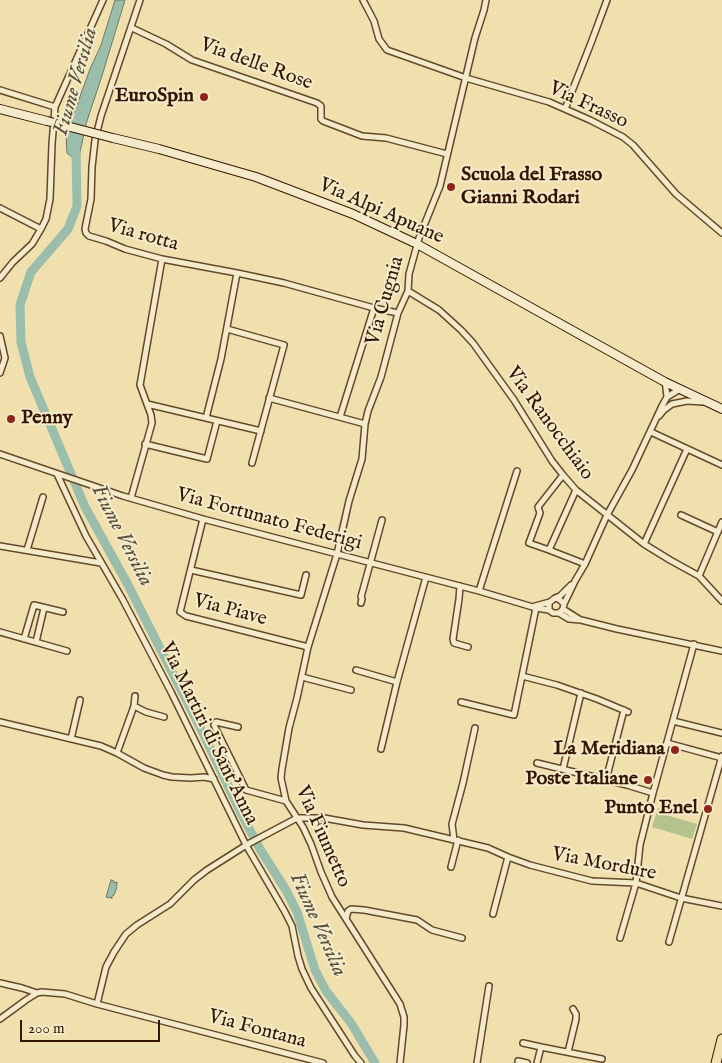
<!DOCTYPE html>
<html>
<head>
<meta charset="utf-8">
<style>
	body { margin:0 }
	#map { position:relative; width:722px; height:1063px; overflow:hidden; background:#f0e0ad; font-family:"IM FELL English",serif }
	canvas { display:block }
	.scale { position:absolute; left:20px; top:1020px; width:140px; height:22px; box-sizing:border-box; border:2px solid #341600; border-top:0; padding-left:6px; font-size:15px; line-height:18px; white-space:nowrap; color:#341600; -webkit-text-stroke:4px #f5ebca; paint-order:stroke }
</style>
</head>
<body>
<div id="map">
<canvas width="722" height="1063"></canvas>
<div class="scale">200 m</div>
</div>
<script>
const context = document.querySelector('canvas').getContext('2d');
context.lineJoin = 'round';
function fillPath(path, color) {
  context.fillStyle = color;
  context.fill(path, 'evenodd');
}
function shape(rows) {
  const path = new Path2D();
  for (const r of rows) {
    path.moveTo(r[0], r[1]);
    for (let i = 2; i < r.length; i += 2) path.lineTo(r[i], r[i + 1]);
  }
  return path;
}
function stroke(path, color, width, dash) {
  context.strokeStyle = color;
  context.lineWidth = width;
  context.lineCap = dash ? 'butt' : 'round';
  context.setLineDash(dash || []);
  context.stroke(path);
}
function write(font, color, halo, rows, align = 'center') {
  context.font = font + ' "IM FELL English",serif';
  context.lineWidth = 4;
  context.setLineDash([]);
  context.textBaseline = 'middle';
  context.strokeStyle = halo;
  context.fillStyle = color;
  for (const [text, x, y, turn = 0] of rows) {
    context.save();
    context.translate(x, y);
    context.rotate((+turn || 0) * Math.PI / 180);
    context.textAlign = isNaN(turn) ? turn : align;
    if (halo) context.strokeText(text, 0, 0);
    context.fillText(text, 0, 0);
    context.restore();
  }
}
fillPath(shape([
	[658,808,667,811,666,815,697,824,692,839,652,827]
]), '#b4c38e');
const water = shape([
	[115,0,125,0,101,79,86,124,78,162,67,153,66,135,90,69,101,45,115,0],
	[111,880,114,881,114,883,117,882,117,884,116,886,117,887,114,895,112,896,112,899,110,897,108,898,106,897,111,880]
]);
fillPath(water, '#9abdac');
stroke(water, '#717a67', 1);
stroke(shape([
	[76,151,77,206,68,229,31,272,20,305,21,342,30,377,85,507,127,583,203,733,242,815,260,849,287,892,297,912,315,970,326,991,351,1023,375,1063]
]), '#9abdac', 9);
const street = shape([
	[140,0,101,116,95,140,92,167,91,199,85,229,86,233,89,236,106,241,125,249,162,259,237,273,284,283,374,308,398,313],
	[363,0,374,21,379,39,387,50,466,78,549,102,590,120,623,137,633,145,676,194,722,233],
	[132,28,166,44,192,60,317,103,321,106,321,119,323,121,362,136,386,138,447,154],
	[0,90,55,107],
	[565,109,591,43,607,0],
	[0,208,41,229],
	[0,278,13,262,32,244,41,229,46,219,50,199,52,144,55,107,103,0],
	[408,291,439,310,461,330,473,343,514,400,552,461,563,475,576,490,644,544,670,560,699,576,722,601],
	[227,329,284,345,252,463],
	[0,336,5,358,0,373],
	[665,382,666,388,667,397],
	[269,398,365,424],
	[147,404,261,431],
	[659,416,664,410,672,404,687,401,703,402],
	[340,417,374,308],
	[206,418,221,359,237,273],
	[651,432,722,465],
	[145,444,207,459,217,421],
	[0,454,123,496,203,519,479,591,536,608,549,610],
	[57,474,86,536,123,600,171,692,246,845,285,912,292,926,298,956,302,969,311,988,355,1056,361,1063],
	[563,475,538,507,540,513,529,543,549,550,585,564],
	[131,498,152,423,151,415,140,385,162,259],
	[681,515,718,532],
	[203,519,180,612,186,616,308,647],
	[644,544,687,449],
	[0,546,101,563],
	[27,550,43,497],
	[549,550,576,490],
	[191,570,301,595,306,575],
	[699,576,722,522],
	[460,586,459,599,453,639,454,643,468,647],
	[479,591,517,471],
	[555,598,560,596,571,585],
	[361,603,362,599,361,597,382,520],
	[564,604,575,581,585,564,607,515,632,470,662,406,667,397,680,389],
	[535,606,550,602,555,598,558,599,560,600,564,604,563,609,559,613,553,613,549,610,549,604,550,602],
	[563,609,579,619],
	[559,613,569,619,581,620,617,629,722,651],
	[0,632,67,651],
	[24,639,34,605,63,612],
	[36,642,44,608],
	[356,670,397,682],
	[522,676,557,685,597,699,628,712],
	[302,677,351,690],
	[461,702,514,715,536,608],
	[134,706,146,712,164,717],
	[673,721,722,733],
	[0,722,101,746,117,753,144,768,163,775,172,777,191,778,204,777,214,779],
	[238,727,216,722,214,725,246,790,286,801],
	[71,739,80,700],
	[667,743,722,758],
	[381,749,397,682,426,577],
	[117,753,134,706,135,696],
	[537,763,627,785,653,793],
	[563,769,581,693],
	[606,780,624,710],
	[454,840,452,824,463,783,475,728],
	[451,867,458,840],
	[493,914,508,857],
	[346,919,348,911,351,909,364,910,417,920,432,930,462,938],
	[620,938,636,883,640,845,653,793,694,644],
	[669,942,722,756],
	[0,983,22,988,37,993],
	[97,1004,323,1063],
	[0,1019,26,1000,37,993,42,992,65,994,97,1004,106,967,114,952,126,934,137,925,170,904,194,880,207,870,248,844,297,818,324,818,363,825,404,828,488,848,508,857,530,865,592,881,636,883,681,898,722,906],
	[523,1043,541,1047,537,1063],
	[541,1047,602,1059],
	[568,1052,576,1019,576,1014,573,1009],
	[518,1061,527,1063],
	[400,1063,404,1025,404,1017,400,1004,332,897,321,872,311,844,303,827,286,801,281,778,282,769,289,728,297,698,308,647,337,554,349,501,362,459,365,424,368,411,381,377,398,313,408,291,409,274,419,238,440,186,475,38,484,10,486,0],
	[477,1063,489,986]
]);
const secondary = shape([
	[0,109,47,121],
	[113,138,159,149,256,177,353,214,417,244,665,382,722,409]
]);
const primary = shape([
	[716,1063,722,1039]
]);
stroke(street, '#63482b', 8);
stroke(secondary, '#341600', 10);
stroke(primary, '#341600', 11);
stroke(street, '#f5ebca', 5);
stroke(secondary, '#f5ebca', 8);
stroke(primary, '#f0e0ad', 9);
const secondaryBridge = shape([
	[47,121,113,138]
]);
stroke(secondaryBridge, '#341600', 10, []);
stroke(secondaryBridge, '#f5ebca', 8);
for (const [x, y, r, color] of [
	[204,97,5,"#8f2418"],
	[451,187,5,"#8f2418"],
	[11,419,5,"#8f2418"],
	[675,750,5,"#8f2418"],
	[648,780,5,"#8f2418"],
	[708,809,5,"#8f2418"]
]) {
  const dot = new Path2D();
  dot.arc(x, y, r, 0, 2 * Math.PI);
  context.fillStyle = color;
  context.fill(dot);
  stroke(dot, '#f5ebca', 2);
}
write('20px', '#341600', '#f5ebca', [
	["Via delle Rose",256,65,20],
	["Via Frasso",588,106,25],
	["Via Alpi Apuane",381,212,24],
	["Via rotta",143,236,16],
	["Via Cugnia",386,301,-74],
	["Via Ranocchiaio",549,424,54],
	["Via Fortunato Federigi",269,520,15],
	["Via Piave",230,611,15],
	["Via Martiri di Sant'Anna",208,734,64],
	["Via Fiumetto",322,837,66],
	["Via Mordure",604,865,11],
	["Via Fontana",257,1030,15]
]);
write('bold 20px', '#341600', '#f5ebca', [
	["EuroSpin",194,97],
	["Scuola del Frasso",461,176,"left"],
	["Gianni Rodari",461,199,"left"],
	["Penny",21,419,"left"],
	["La Meridiana",665,750],
	["Poste Italiane",638,780],
	["Punto Enel",698,809]
], 'right');
write('italic 21px', '#58503c', '#f5ebca', [
	["Fiume Versilia",77,82,-74],
	["Fiume Versilia",121,536,63],
	["Fiume Versilia",317,925,66]
]);
</script>
</body>
</html>
